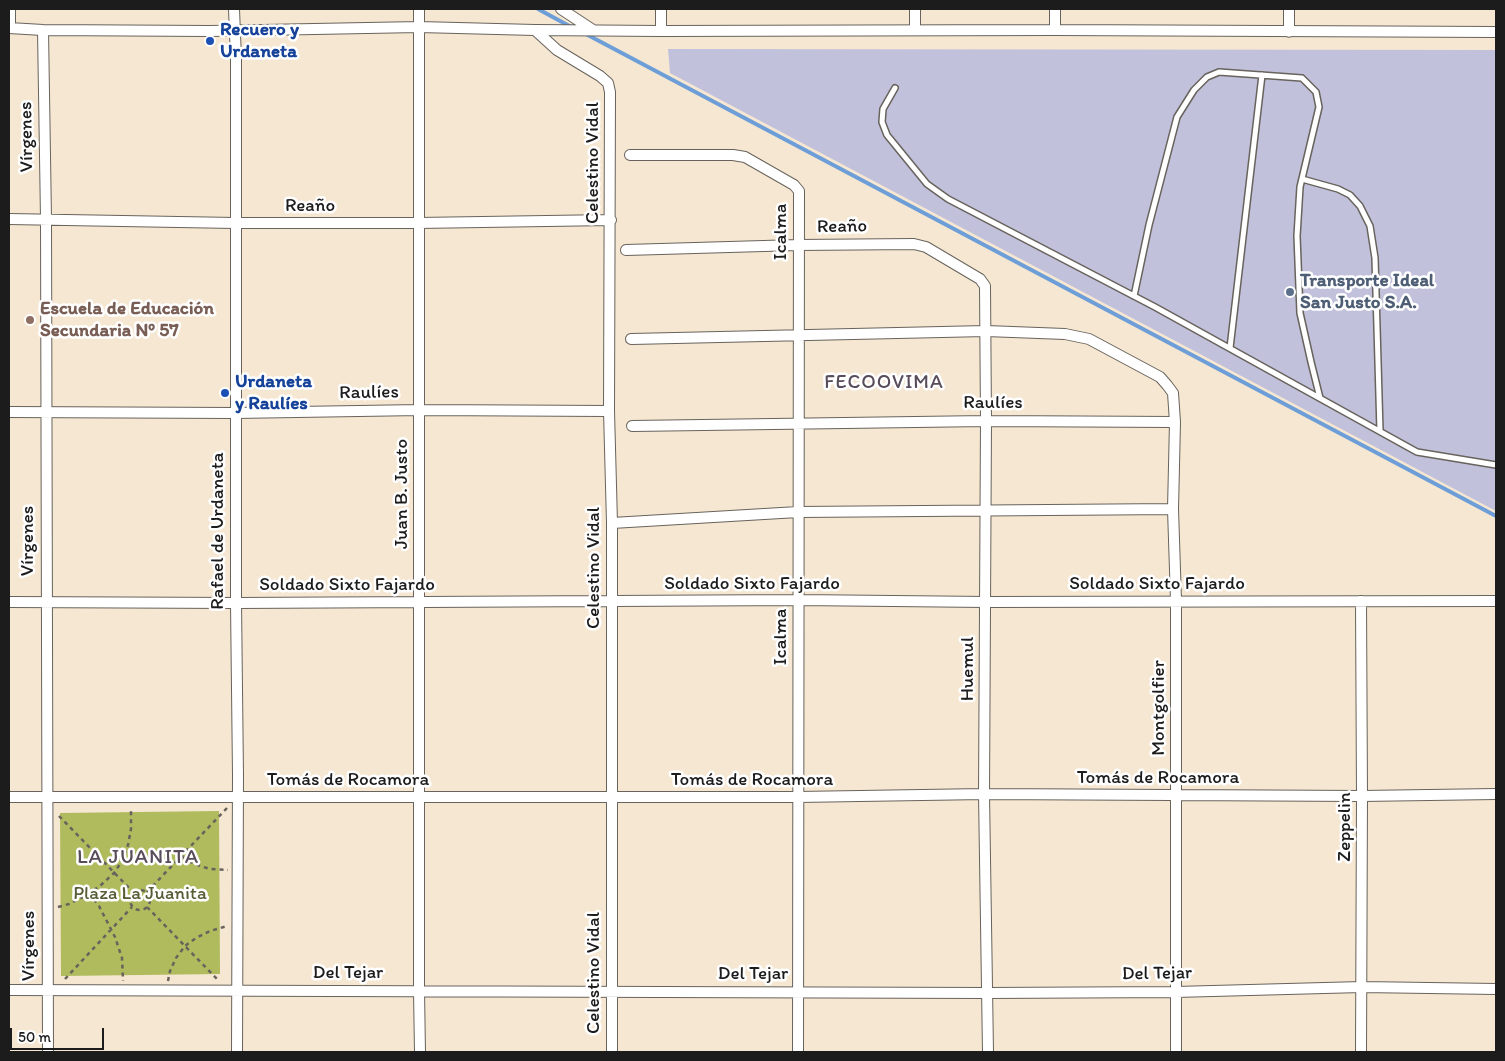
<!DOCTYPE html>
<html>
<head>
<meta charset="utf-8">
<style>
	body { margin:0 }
	#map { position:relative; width:1505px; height:1061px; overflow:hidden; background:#f6e7d2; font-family:Itim,sans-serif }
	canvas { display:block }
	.frame { position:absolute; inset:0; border:10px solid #1c1c1c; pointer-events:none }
	.scale { position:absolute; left:10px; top:1028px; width:94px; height:22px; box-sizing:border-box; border:2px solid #1c1c1c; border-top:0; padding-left:6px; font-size:15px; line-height:18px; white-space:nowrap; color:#1c1c1c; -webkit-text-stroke:4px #fff; paint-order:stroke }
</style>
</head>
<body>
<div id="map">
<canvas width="1505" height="1061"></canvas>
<div class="frame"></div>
<div class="scale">50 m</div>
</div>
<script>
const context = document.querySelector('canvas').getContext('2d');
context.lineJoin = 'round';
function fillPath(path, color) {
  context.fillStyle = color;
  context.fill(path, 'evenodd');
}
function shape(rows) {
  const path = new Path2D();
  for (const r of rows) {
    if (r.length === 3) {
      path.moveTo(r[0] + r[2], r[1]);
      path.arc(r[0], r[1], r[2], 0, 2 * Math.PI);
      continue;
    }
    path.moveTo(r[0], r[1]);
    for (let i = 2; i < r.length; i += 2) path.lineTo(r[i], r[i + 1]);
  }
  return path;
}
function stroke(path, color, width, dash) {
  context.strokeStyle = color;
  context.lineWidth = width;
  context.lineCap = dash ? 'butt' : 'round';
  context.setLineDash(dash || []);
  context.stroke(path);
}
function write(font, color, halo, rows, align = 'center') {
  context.font = font + ' Itim,sans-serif';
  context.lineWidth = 5;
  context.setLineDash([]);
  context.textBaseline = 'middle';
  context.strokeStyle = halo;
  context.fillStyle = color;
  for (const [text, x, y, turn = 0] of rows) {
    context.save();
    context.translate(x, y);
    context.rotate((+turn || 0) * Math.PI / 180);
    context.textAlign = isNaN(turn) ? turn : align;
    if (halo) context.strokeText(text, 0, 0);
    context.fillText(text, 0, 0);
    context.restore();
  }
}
fillPath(shape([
	[668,49,1496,50,1496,511,670,73]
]), '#c2c1dc');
fillPath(shape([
	[219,811,220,974,61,976,60,813]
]), '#afbb5d');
stroke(shape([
	[538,9,573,28],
	[584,33,1496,516]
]), '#6d9ed7', 4);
const lane = shape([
	[895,88,883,109,882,122,887,135,927,184,948,199,1155,307,1417,452,1496,465],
	[1302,179,1338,189,1350,195,1360,206,1370,226,1375,258,1380,431],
	[1134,296,1149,225,1177,117,1194,90,1207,77,1219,72,1302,78,1316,92,1319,107,1300,187,1297,236,1300,313,1311,362,1320,398],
	[1230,348,1262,75]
]);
const street = shape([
	[10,9,10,28],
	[234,9,236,59,236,603,238,775,237,1052],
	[419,9,419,991,420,1052],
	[561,9,593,30],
	[915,9,915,30],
	[1055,9,1055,30],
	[9,28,43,30,210,31,419,27,535,30,661,31,1055,30,1496,32],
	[43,30,46,219,48,1052],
	[535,30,557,50,600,76,608,83,610,92,609,411,612,523,612,1052],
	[661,31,661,9],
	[1289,32,1289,9],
	[630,155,733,155,745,157,794,185,799,191,798,1052],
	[9,219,235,223,418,223,611,220],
	[626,250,798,245,914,244,926,247,980,279,985,286,986,421,984,794,988,1052],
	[631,339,986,331,1065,334,1089,339,1160,377,1167,385,1173,393,1175,422,1173,509,1176,601,1176,1052],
	[9,412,235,413,420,410,609,411],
	[632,426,986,421,1175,422],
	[612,523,798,512,1173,509],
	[9,602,236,603,799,600,986,602,1496,601],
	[9,797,798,797,984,794,1362,796,1496,794],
	[9,990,987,993,1175,992,1362,987,1496,989],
	[1361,1052,1362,796,1361,601]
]);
stroke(lane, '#68635c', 8);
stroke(street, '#68635c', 12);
stroke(shape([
	[59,816,133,892],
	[176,852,188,861,200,866,210,869,228,870],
	[140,900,10],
	[147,892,227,808],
	[89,893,99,906,115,937,122,958,123,981],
	[58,907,69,904,85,896,101,885,114,873,122,861,128,845,131,829,131,808],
	[147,907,217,979],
	[65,979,132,907],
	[168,981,170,971,176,958,185,946,196,938,210,931,227,926]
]), '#68635c', 2.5, [4, 4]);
stroke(lane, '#fff', 5);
stroke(street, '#fff', 10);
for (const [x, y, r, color] of [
	[210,41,5,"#1a4fb4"],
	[1290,292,5,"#5c6f8a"],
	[30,320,5,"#8d6e63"],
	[225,393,5,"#1a4fb4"]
]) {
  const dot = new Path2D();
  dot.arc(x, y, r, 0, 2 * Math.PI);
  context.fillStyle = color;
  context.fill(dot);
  stroke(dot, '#fff', 2);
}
write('bold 19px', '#164399', '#fff', [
	["Recuero y",220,30],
	["Urdaneta",220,52],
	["Urdaneta",235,382],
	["y Raulíes",235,404]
], 'left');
write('19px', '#1c1c1c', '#fff', [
	["Vírgenes",27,137,-91],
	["Celestino Vidal",593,163,-90],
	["Reaño",310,206],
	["Reaño",842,227,-1],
	["Icalma",781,232,-90],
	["Raulíes",369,393,-1],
	["Raulíes",993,403],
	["Juan B. Justo",402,494,-90],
	["Rafael de Urdaneta",218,531,-90],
	["Vírgenes",28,541,-90],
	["Celestino Vidal",594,568,-90],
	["Soldado Sixto Fajardo",752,584],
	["Soldado Sixto Fajardo",1157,584],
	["Soldado Sixto Fajardo",347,585],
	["Icalma",781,637,-90],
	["Huemul",968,669,-90],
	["Montgolfier",1159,708,-90],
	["Tomás de Rocamora",1158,778],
	["Tomás de Rocamora",348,780],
	["Tomás de Rocamora",752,780],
	["Zeppelin",1345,827,-90],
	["Vírgenes",29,946,-90],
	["Del Tejar",348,973],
	["Celestino Vidal",594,973,-90],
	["Del Tejar",753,974],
	["Del Tejar",1157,974,-1]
]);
write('bold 19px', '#4e5e75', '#fff', [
	["Transporte Ideal",1300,281],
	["San Justo S.A.",1300,303]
], 'left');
write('bold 19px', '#785e54', '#fff', [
	["Escuela de Educación",40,309],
	["Secundaria Nº 57",40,331]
], 'left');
write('19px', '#575c36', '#fff', [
	["Plaza La Juanita",140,894]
]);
context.letterSpacing = '1px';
write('20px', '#584c5a', '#fff', [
	["FECOOVIMA",884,383]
]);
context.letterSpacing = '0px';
context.letterSpacing = '1px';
write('21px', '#584c5a', '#fff', [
	["LA JUANITA",138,858]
]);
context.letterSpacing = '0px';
</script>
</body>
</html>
